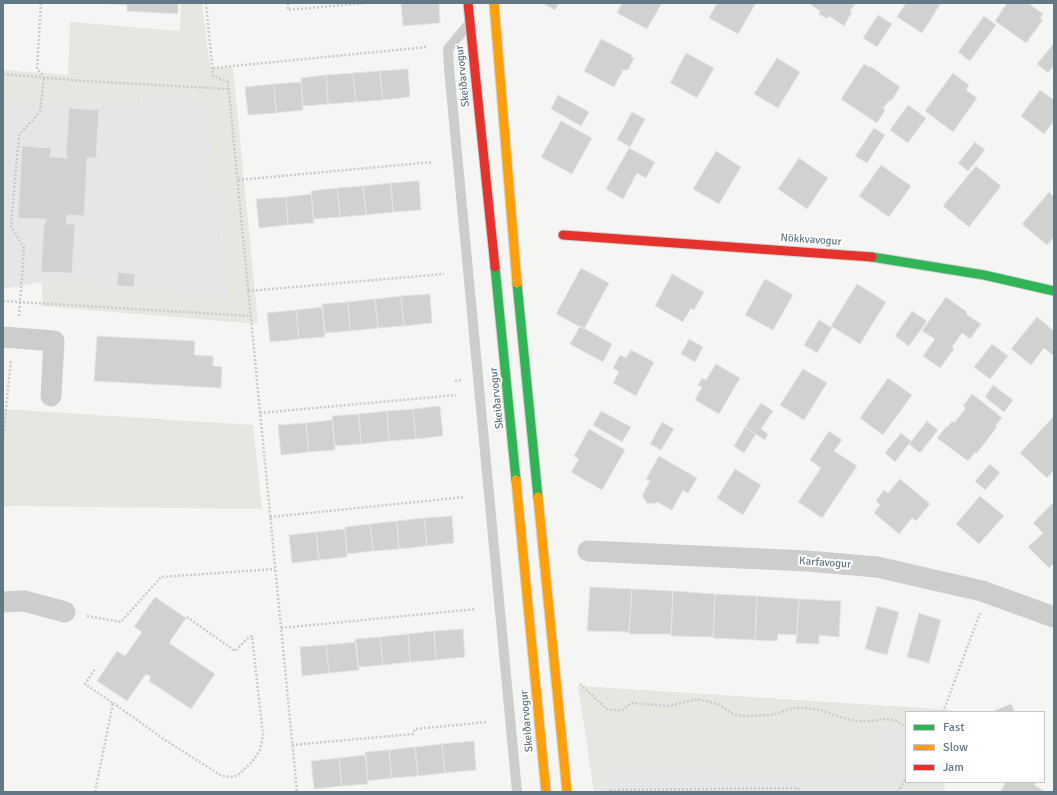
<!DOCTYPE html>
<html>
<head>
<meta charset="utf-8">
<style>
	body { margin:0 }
	#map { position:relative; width:1057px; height:795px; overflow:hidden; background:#f5f5f3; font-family:Signika,sans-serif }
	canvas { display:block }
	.frame { position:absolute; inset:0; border:4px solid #637885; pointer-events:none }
	.legend { position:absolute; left:905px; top:711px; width:140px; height:72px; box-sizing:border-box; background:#fff; border:1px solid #c1c9ce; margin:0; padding:5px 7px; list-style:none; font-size:12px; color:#637885 }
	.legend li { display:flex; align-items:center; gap:8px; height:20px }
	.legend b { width:20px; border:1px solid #c1c9ce }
</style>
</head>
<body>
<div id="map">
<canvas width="1057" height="795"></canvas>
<div class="frame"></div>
<ul class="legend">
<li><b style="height:5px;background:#30b455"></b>Fast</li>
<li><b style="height:5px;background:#ff9f0a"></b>Slow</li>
<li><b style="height:5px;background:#e5322d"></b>Jam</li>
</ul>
</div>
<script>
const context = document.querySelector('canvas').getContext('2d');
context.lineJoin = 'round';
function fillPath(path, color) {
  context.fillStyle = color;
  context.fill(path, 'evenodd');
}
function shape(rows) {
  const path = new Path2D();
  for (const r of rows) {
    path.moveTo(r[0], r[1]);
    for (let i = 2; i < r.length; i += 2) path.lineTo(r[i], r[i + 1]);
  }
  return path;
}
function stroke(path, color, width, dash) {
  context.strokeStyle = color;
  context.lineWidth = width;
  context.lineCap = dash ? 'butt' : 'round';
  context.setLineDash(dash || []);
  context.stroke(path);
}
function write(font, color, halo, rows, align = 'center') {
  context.font = font + ' Signika,sans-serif';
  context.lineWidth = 4;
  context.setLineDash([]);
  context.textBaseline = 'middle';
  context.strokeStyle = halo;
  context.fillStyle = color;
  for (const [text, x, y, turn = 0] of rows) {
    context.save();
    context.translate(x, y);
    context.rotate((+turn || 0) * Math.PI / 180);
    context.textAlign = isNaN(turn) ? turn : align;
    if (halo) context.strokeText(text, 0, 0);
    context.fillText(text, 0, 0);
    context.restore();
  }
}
fillPath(shape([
	[137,95,206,100,228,297,71,283,42,282,3,289,3,99,136,107],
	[578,686,953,710,953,712,906,712,906,782,945,782,944,792,594,792]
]), '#e5e7e6');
fillPath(shape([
	[181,3,202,3,210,67,233,68,258,324,42,306,42,282,71,283,228,297,206,100,137,95,136,107,3,99,3,70,68,75,70,22,180,31],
	[3,409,253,425,262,509,3,506],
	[578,686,933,709,932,712,906,712,906,733,878,728,877,779,733,773,608,764,611,715,736,724,855,727,607,711,606,792,598,792,582,695],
	[911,782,934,782,934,792,906,792]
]), '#e4e8e1');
const building = shape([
	[93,3,178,3,178,14,127,11,127,5,93,3],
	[401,3,439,3,440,23,403,26,401,3],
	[542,3,559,3,555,10,542,3],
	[622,3,662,3,647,29,617,13,622,3],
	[717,3,756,3,738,34,709,18,717,3],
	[813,3,856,3,850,11,852,12,844,26,829,16,827,19,819,14,820,11,811,5,813,3],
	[906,3,941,3,922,33,897,17,906,3],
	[1007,3,1028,3,1043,14,1040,18,1043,20,1026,43,995,21,1007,3],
	[878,15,892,24,877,47,863,38,878,15],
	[984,16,996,25,970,61,958,52,984,16],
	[601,39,632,55,631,57,634,58,628,70,623,70,614,87,584,71,601,39],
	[1054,43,1054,65,1048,73,1037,64,1054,43],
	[686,53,714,68,697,98,670,83,686,53],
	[777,58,800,72,778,108,754,94,777,58],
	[864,64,869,67,870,66,900,87,891,101,890,100,883,108,885,110,877,123,841,99,864,64],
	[408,69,410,97,383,100,380,71,408,69],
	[380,71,383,100,356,102,353,73,380,71],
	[353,73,356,102,328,104,326,75,353,73],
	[953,73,969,85,966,90,977,98,953,132,925,111,953,73],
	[326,75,328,104,303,106,301,78,326,75],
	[301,82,303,110,276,113,274,84,301,82],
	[274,84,276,113,248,115,245,87,274,84],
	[1040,90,1054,100,1054,121,1044,134,1021,116,1040,90],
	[558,95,589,112,581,126,551,109,558,95],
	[908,105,926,118,908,143,890,130,908,105],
	[69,108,99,110,96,158,87,158,84,216,67,215,66,224,75,224,72,273,41,272,44,223,46,223,46,219,18,218,22,146,51,148,50,157,68,158,68,157,66,156,69,108],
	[632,112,645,119,630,147,617,139,632,112],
	[561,121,592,138,572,174,541,157,561,121],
	[874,128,885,135,867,163,855,156,874,128],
	[975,142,985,150,968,171,958,163,975,142],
	[629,148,655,162,646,178,637,173,623,199,606,189,629,148],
	[716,151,741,167,719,204,693,189,716,151],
	[799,158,828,178,807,209,778,189,799,158],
	[881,165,911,186,889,217,859,196,881,165],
	[976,166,1001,186,969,227,943,206,976,166],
	[419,181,421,210,393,212,391,183,419,181],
	[391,183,393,212,366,215,363,186,391,183],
	[363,186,366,215,340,217,337,188,363,186],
	[337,188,340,217,314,219,311,191,337,188],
	[1049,192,1054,197,1054,237,1047,245,1022,224,1049,192],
	[311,194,314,223,288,225,286,197,311,194],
	[286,197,288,225,259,228,256,199,286,197],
	[581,268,609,283,584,329,556,314,581,268],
	[118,272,135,274,134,287,117,286,118,272],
	[672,274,704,292,694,310,691,308,683,322,655,306,672,274],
	[765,279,793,295,773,330,745,315,765,279],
	[857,284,886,302,860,344,831,326,857,284],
	[430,294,432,323,404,326,401,296,430,294],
	[401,296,404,326,378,328,375,299,401,296],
	[946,297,967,312,966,314,981,324,970,339,962,333,952,347,954,349,940,368,923,356,935,339,922,331,946,297],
	[375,299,378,328,350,331,348,302,375,299],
	[348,302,350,331,325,333,322,304,348,302],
	[322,307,325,337,299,339,296,310,322,307],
	[296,310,299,339,270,342,267,313,296,310],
	[912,311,927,321,909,346,895,336,912,311],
	[1037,317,1054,331,1054,356,1044,348,1031,365,1011,349,1037,317],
	[819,320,832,328,817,353,804,345,819,320],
	[580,326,612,344,603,362,570,344,580,326],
	[97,336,195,341,194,355,213,356,213,366,222,367,221,388,94,381,97,336],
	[689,339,703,347,695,362,681,354,689,339],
	[992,344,1008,356,990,379,974,367,992,344],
	[631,350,654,362,636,396,613,383,619,372,613,368,620,355,626,358,631,350],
	[716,364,740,378,719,414,695,400,702,387,698,385,702,378,706,380,716,364],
	[803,369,827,383,804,420,780,405,803,369],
	[888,378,912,395,883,435,860,418,888,378],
	[993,385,1013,400,1004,412,985,397,993,385],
	[972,394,999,415,999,416,1002,418,995,426,997,427,976,454,975,452,968,461,937,438,947,426,948,427,952,421,954,423,966,408,963,406,972,394],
	[761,403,773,411,761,429,768,434,765,440,745,427,761,403],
	[440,406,443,436,416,439,413,409,440,406],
	[413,409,416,439,389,441,387,411,413,409],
	[387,411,389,441,361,444,359,414,387,411],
	[601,411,631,427,622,442,593,425,601,411],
	[359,414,361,444,335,446,332,416,359,414],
	[1054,416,1054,470,1047,478,1020,453,1054,416],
	[332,420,335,450,309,452,306,423,332,420],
	[927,421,938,430,920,453,909,444,927,421],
	[662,422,674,429,661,450,650,444,662,422],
	[306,423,309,452,281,455,278,425,306,423],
	[745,427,756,434,744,453,734,446,745,427],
	[589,429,625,450,602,490,571,472,579,459,574,456,589,429],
	[829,431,842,440,834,451,857,466,822,518,798,502,821,468,810,460,829,431],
	[901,433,911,441,895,462,885,453,901,433],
	[659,456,697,478,688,493,683,490,672,510,657,502,654,504,647,503,643,497,643,494,650,481,646,479,659,456],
	[990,464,1000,473,985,490,975,481,990,464],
	[735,469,761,485,743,515,717,498,735,469],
	[900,479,930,504,916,521,912,518,899,534,874,513,880,505,876,501,884,490,888,493,900,479],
	[980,496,1004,516,979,544,956,524,980,496],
	[1054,502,1054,563,1049,568,1028,547,1043,533,1033,523,1054,502],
	[452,516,454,543,427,546,424,518,452,516],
	[424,518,427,546,399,549,397,521,424,518],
	[397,521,399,549,373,551,370,524,397,521],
	[370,524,373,551,347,554,345,527,370,524],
	[345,529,347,557,319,560,316,532,345,529],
	[316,532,319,560,292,563,289,535,316,532],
	[590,587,632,589,629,632,587,631,590,587],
	[632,589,673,591,671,634,629,634,632,589],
	[673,591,715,594,713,637,671,636,673,591],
	[715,594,757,596,755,640,713,638,715,594],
	[757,596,799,599,797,635,778,634,777,641,755,640,757,596],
	[155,597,186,618,169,643,215,674,191,709,149,681,151,677,146,674,127,701,97,681,117,651,125,656,142,632,134,627,155,597],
	[799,599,841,601,839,637,819,635,819,644,796,643,799,599],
	[877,606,899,612,887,655,865,649,877,606],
	[919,613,941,620,929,663,907,657,919,613],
	[463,629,465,657,436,660,434,631,463,629],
	[434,631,436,660,410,662,408,634,434,631],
	[408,634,410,662,383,665,380,637,408,634],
	[380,637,383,665,358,667,355,639,380,637],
	[356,642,359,670,329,673,326,645,356,642],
	[326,645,329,673,302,676,300,647,326,645],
	[1011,704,1015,712,991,712,1011,704],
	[474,741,476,770,445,773,442,744,474,741],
	[442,744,445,773,418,776,415,747,442,744],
	[415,747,418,776,392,778,389,750,415,747],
	[389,750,392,778,368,781,365,752,389,750],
	[366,755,368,784,342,786,339,758,366,755],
	[339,758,342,786,314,789,311,761,339,758],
	[1006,782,1036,782,1034,785,1046,792,1000,792,1006,782]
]);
fillPath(building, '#d0d1d1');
stroke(building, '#e4e4e3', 1);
const fast = shape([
	[872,257,984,275,1054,291],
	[495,267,516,480],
	[517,283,538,497]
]);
const slow = shape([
	[494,3,517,283],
	[516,480,546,792],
	[538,497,567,792]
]);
const jam = shape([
	[468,3,495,267],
	[563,235,872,257]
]);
stroke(fast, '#d1d3d3', 11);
stroke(slow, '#d1d3d3', 11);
stroke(jam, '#d1d3d3', 11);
stroke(shape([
	[41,3,37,69,44,76],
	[206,3,213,76,228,82,297,792],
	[288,3,288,10,365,3],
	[213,68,427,47],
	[3,74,84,81,229,89],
	[238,180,433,162],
	[248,291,444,274],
	[3,301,251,316],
	[19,316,24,248,11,226,19,135,40,112,44,77],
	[455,381,462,380],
	[260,413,456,395],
	[3,439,11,360],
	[270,517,465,497],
	[87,616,121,622,161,577,275,569],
	[281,628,476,609],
	[580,684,607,709,621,711,632,703,669,706,698,699,718,704,733,714,742,716,773,715,792,708,807,708,821,710,837,716,855,721,872,721,884,719,895,720,906,727],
	[113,703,165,740,222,776,233,777,238,775,252,762,260,750,263,735,252,636,248,638,235,651,187,617],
	[943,712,980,613],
	[292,745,413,734,415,729,487,722],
	[95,792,113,703,85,684,95,669],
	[608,792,608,790,798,788,799,792],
	[898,792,906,778]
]), '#cacbcc', 2.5, [2, 2]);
stroke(shape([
	[469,24,448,49,449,68,517,792]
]), '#cccece', 10);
stroke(shape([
	[3,337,54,341,51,396],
	[588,551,807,561,877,567,982,591,1054,617],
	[3,602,24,601,65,612]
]), '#cccece', 21);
stroke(fast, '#30b455', 9);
stroke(slow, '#ff9f0a', 9);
stroke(jam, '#e5322d', 9);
write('11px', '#637885', '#fff', [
	["Skeiðarvogur",463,76,-96],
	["Nökkvavogur",811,240,4],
	["Skeiðarvogur",497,398,-96],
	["Karfavogur",825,563,4],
	["Skeiðarvogur",527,721,-95]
]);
</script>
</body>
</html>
